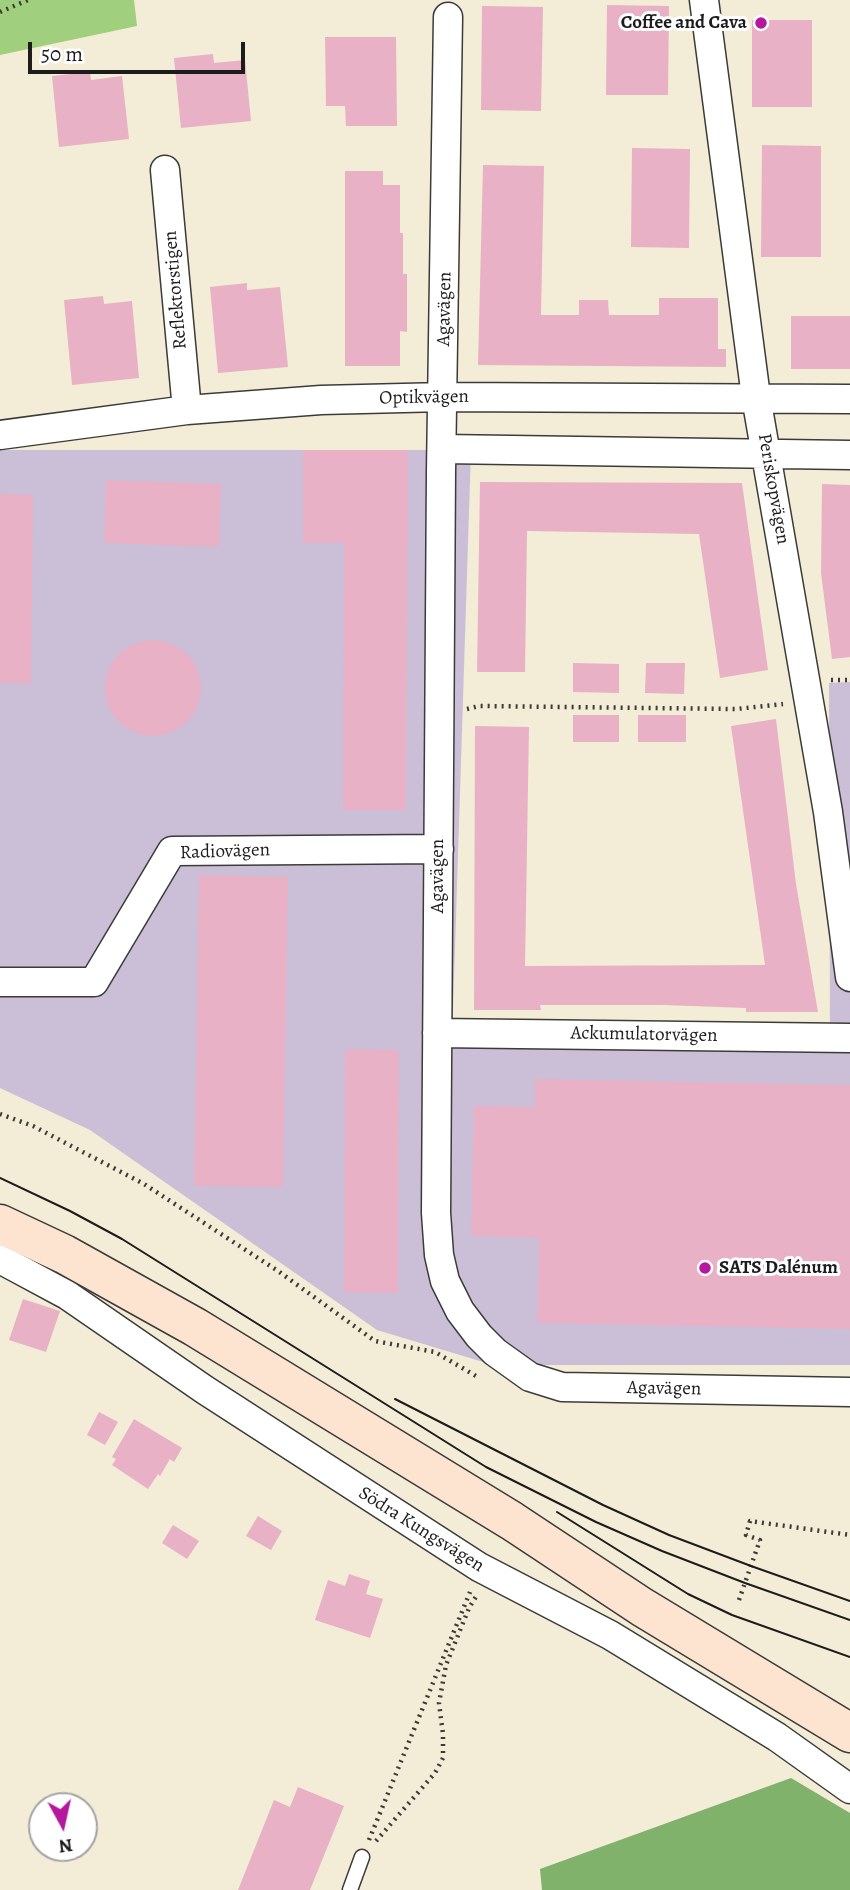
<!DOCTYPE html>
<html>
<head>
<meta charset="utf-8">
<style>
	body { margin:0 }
	#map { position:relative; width:850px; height:1890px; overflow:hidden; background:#f3ecd7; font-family:Alegreya,serif }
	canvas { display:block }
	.north { position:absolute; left:28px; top:1792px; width:70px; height:70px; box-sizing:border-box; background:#fff; border:2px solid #a4a4a4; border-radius:50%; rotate:172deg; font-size:19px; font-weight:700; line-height:28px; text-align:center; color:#1c1c1c }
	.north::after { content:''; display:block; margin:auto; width:24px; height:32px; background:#b5179e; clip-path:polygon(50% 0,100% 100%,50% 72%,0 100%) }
	.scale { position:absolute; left:28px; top:42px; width:217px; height:32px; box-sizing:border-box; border:4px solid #1c1c1c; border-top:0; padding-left:9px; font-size:21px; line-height:24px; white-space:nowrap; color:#1c1c1c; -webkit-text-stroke:5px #fff; paint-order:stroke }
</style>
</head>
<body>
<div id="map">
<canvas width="850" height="1890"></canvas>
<div class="north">N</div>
<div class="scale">50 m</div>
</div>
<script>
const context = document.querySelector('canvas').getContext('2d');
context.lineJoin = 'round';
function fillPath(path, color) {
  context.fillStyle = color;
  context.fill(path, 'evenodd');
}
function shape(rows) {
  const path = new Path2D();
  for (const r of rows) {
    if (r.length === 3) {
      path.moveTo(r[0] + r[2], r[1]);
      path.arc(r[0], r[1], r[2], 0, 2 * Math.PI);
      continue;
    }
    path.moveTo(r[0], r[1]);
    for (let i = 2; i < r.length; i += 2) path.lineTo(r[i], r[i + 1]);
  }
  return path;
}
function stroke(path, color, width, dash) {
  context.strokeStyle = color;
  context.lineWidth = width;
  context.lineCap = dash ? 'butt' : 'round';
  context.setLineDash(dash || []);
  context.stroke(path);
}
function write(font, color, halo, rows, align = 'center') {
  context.font = font + ' Alegreya,serif';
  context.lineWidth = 6;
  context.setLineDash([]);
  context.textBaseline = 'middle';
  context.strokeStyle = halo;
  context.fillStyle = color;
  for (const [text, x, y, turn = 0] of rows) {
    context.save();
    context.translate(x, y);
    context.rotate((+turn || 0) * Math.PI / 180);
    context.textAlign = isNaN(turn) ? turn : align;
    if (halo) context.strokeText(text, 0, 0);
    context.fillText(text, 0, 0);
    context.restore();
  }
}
fillPath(shape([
	[0,450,471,450,452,1041,830,1043,829,683,850,682,850,1365,493,1365,377,1330,90,1130,0,1088]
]), '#cabfd7');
fillPath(shape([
	[0,0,134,0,137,26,0,55]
]), '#a0cf7d');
fillPath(shape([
	[791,1778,850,1813,850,1890,542,1890,540,1869]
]), '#80b26c');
fillPath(shape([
	[607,5,669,6,668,95,606,95],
	[482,6,543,7,541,111,481,110],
	[752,20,812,20,812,107,752,107],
	[325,37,396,37,397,126,346,126,345,106,326,106],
	[213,54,214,63,245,60,251,121,181,128,174,58],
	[90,72,91,80,122,76,129,139,59,147,52,76],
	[762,145,821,146,821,257,761,257],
	[632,148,690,149,689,248,631,247],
	[483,165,544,166,541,315,579,315,579,300,608,300,609,315,659,315,659,298,718,298,718,349,726,349,726,367,478,365],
	[345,171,383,171,383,185,400,185,400,233,403,233,403,274,407,274,407,332,400,331,400,366,345,366],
	[247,283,247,290,280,287,288,367,218,373,210,287],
	[103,296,104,304,132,301,139,378,72,385,64,300],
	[791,316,850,316,850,369,791,369],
	[303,450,408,450,406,810,343,810,344,543,303,543],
	[106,480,221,484,219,547,104,543],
	[480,482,742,483,768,670,720,678,699,534,527,531,525,672,477,672],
	[822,484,850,485,850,657,832,659,821,573],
	[0,494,33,495,31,683,0,683],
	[153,688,48],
	[573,663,619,664,619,693,573,692],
	[646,663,685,663,684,694,645,693],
	[573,715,619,715,619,742,573,742],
	[638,715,686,715,686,742,638,742],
	[776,719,796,884,818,1012,746,1012,746,1008,663,1005,540,1005,541,1010,474,1010,475,726,529,727,525,966,765,965,731,726],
	[199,875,288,877,283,1187,194,1186],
	[345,1049,399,1050,398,1293,344,1292],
	[535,1079,850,1085,850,1329,537,1323,539,1238,471,1236,474,1106,535,1107],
	[23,1299,60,1311,46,1352,9,1340],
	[99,1412,118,1422,105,1445,87,1435],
	[134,1419,182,1448,174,1462,170,1459,160,1476,158,1474,148,1489,112,1465,116,1459,112,1457],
	[258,1516,282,1531,271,1550,246,1536],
	[173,1525,199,1541,187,1559,162,1543],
	[349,1574,370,1581,366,1594,383,1599,370,1638,315,1620,328,1580,345,1586],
	[298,1787,344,1806,310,1890,238,1890,274,1800,290,1807]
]), '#e8b1c5');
const service = shape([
	[350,1890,362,1857]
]);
const minor = shape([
	[704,0,756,397,828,812,850,977],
	[448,17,441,471,436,1213,439,1255,445,1281,460,1311,479,1336,495,1352,530,1377,562,1387,850,1392],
	[165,170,187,410],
	[0,435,187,410,321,400,444,397,850,399],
	[443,449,850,455],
	[0,982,94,982,172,851,439,849],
	[437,1033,850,1038],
	[0,1259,67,1295,205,1390,479,1567,610,1635,777,1737,850,1789]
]);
const secondary = shape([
	[0,1224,64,1254,195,1327,512,1521,642,1607,850,1733]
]);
stroke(service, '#3c3b38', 17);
stroke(minor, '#3c3b38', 31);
stroke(secondary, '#3c3b38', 41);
stroke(shape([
	[0,12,28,0],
	[831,680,850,680],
	[467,709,479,706,736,709,783,704],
	[0,1114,33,1126,144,1184,278,1271,375,1341,435,1352,476,1376],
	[739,1600,760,1540,746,1535,750,1521,850,1535],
	[369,1840,470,1592],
	[376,1841,435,1773,443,1758,443,1734,439,1703,446,1665,469,1608,477,1595]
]), '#3c3b38', 4.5, [2, 5]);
stroke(service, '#fff', 14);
stroke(minor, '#fff', 28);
stroke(secondary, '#fde4d0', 38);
stroke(shape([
	[0,1178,70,1211,122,1239,486,1467,596,1522,662,1551,745,1583,850,1620],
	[395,1399,603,1505,669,1535,751,1566,850,1601],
	[557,1512,688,1594,732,1615,850,1657]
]), '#1c1c1c', 2);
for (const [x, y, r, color] of [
	[761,23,7,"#b5179e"],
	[705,1268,7,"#b5179e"]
]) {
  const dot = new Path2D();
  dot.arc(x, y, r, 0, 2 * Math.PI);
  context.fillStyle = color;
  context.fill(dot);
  stroke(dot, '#fff', 2.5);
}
write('bold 19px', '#1c1c1c', '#fff', [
	["Coffee and Cava",747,23],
	["SATS Dalénum",719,1268,"left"]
], 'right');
write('19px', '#1c1c1c', '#fff', [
	["Reflektorstigen",176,290,-95],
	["Agavägen",445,309,-89],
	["Optikvägen",424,398,-1],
	["Periskopvägen",773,489,80],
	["Radiovägen",225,852,-2],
	["Agavägen",438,876,-90],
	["Ackumulatorvägen",644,1035,1],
	["Agavägen",664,1389,1],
	["Södra Kungsvägen",421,1530,32]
]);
</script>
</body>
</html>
